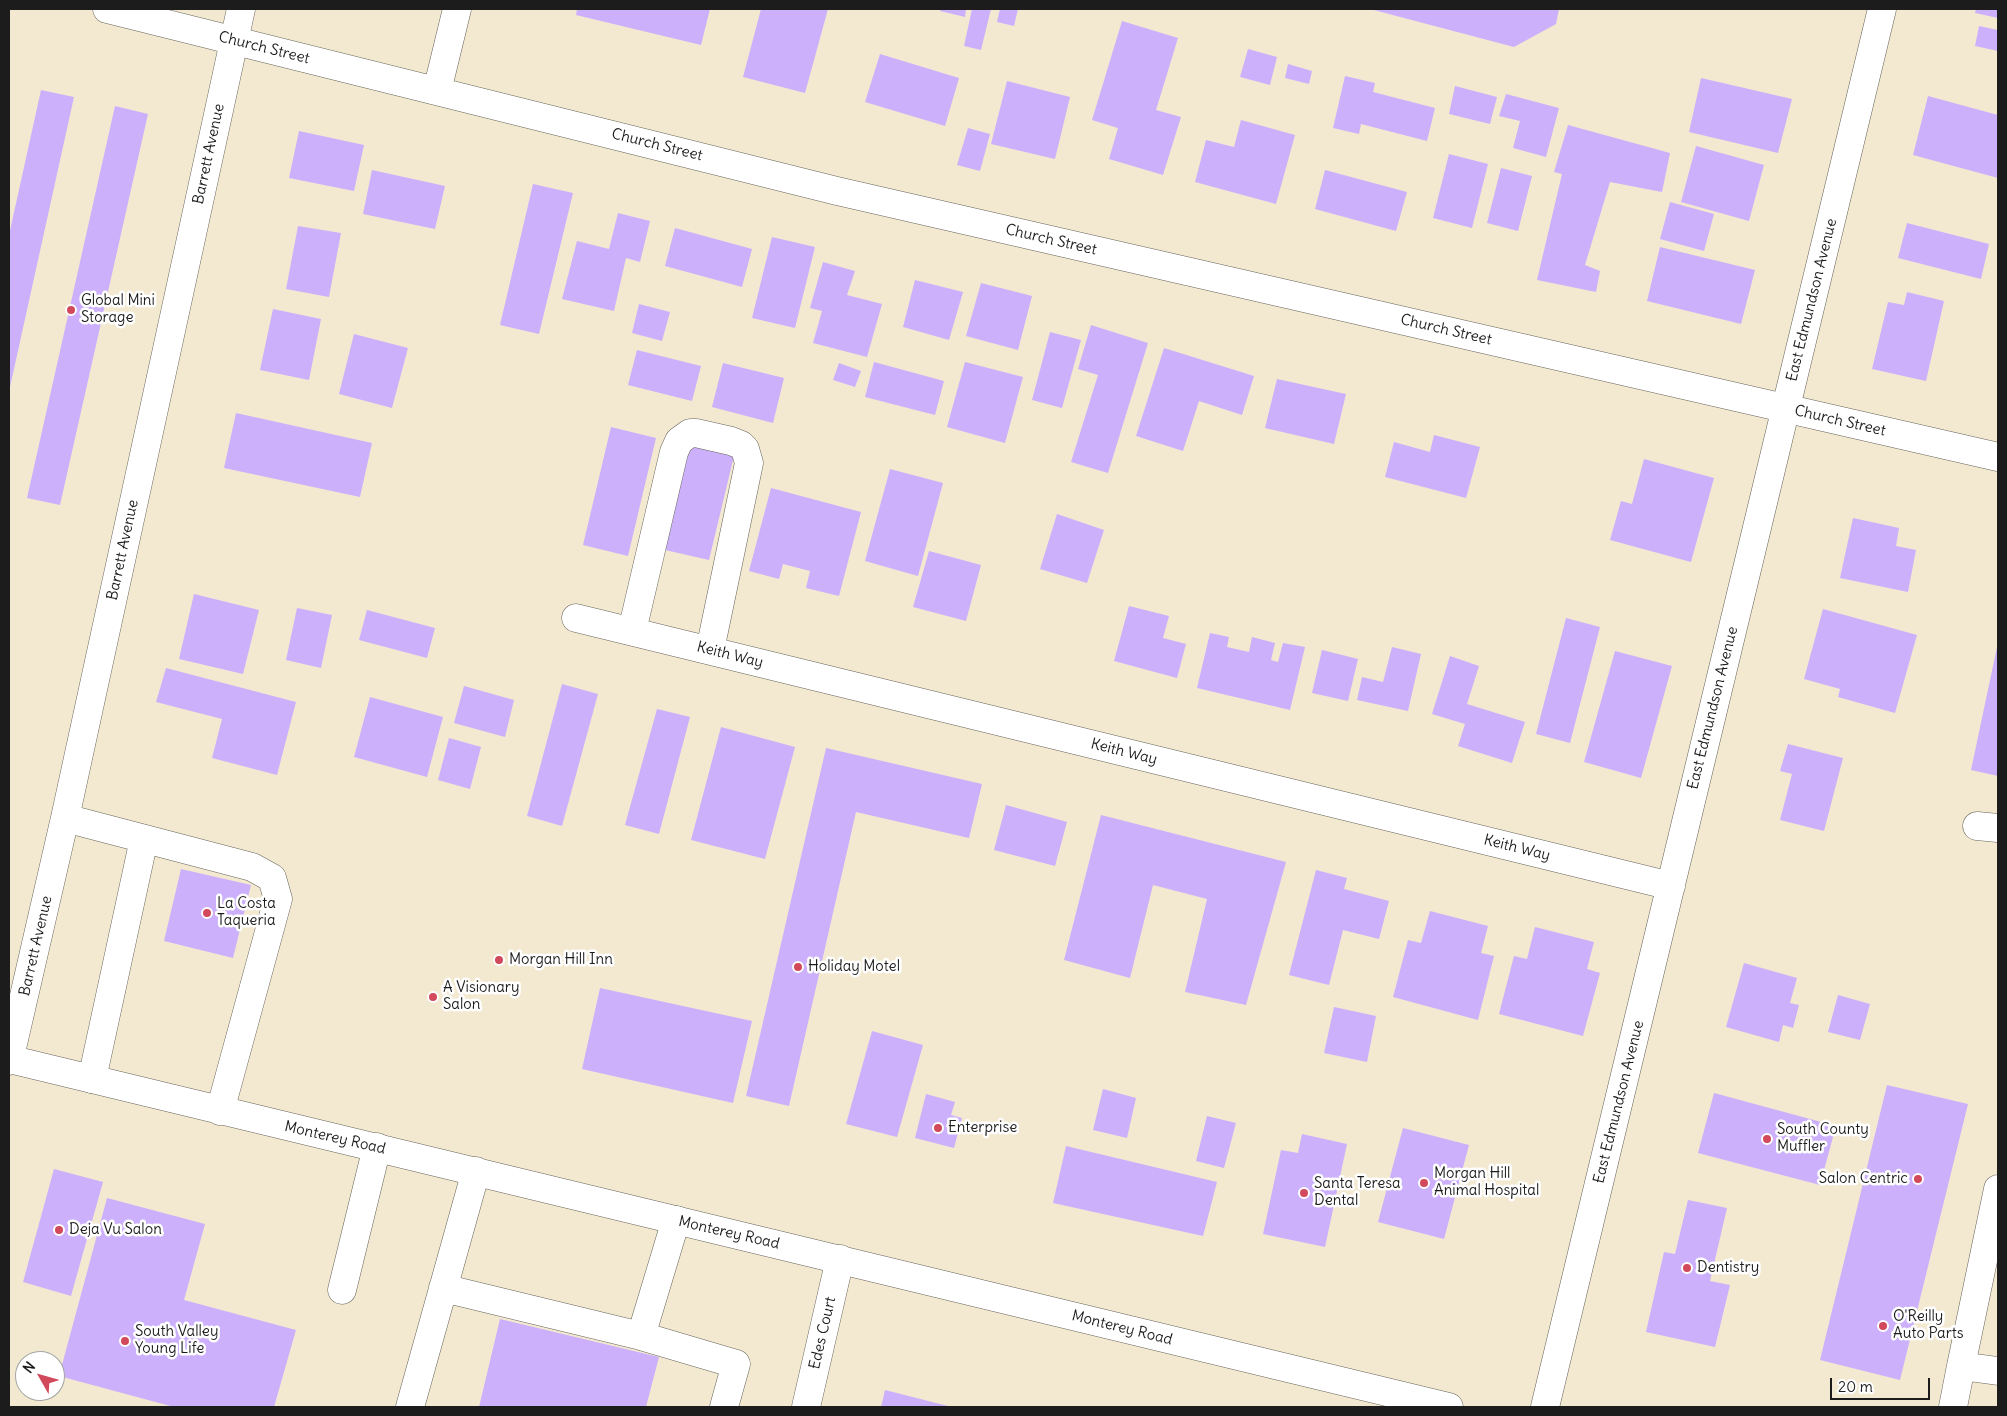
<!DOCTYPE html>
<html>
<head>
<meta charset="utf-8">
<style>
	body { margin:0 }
	#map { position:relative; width:2007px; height:1416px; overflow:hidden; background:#f3e9d1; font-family:Delius,sans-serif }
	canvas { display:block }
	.frame { position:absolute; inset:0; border:10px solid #1c1c1c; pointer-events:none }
	.north { position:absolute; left:15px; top:1351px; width:50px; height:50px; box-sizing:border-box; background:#fff; border:1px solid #a4a4a4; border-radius:50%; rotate:308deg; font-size:14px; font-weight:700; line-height:20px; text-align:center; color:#1c1c1c }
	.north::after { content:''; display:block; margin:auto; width:18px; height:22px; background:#d1495b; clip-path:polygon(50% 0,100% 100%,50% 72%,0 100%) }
	.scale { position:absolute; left:1830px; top:1378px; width:100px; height:22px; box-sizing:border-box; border:2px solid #1c1c1c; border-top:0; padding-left:6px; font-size:15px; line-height:18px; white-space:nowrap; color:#1c1c1c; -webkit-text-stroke:4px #fff; paint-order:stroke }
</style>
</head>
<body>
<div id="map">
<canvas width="2007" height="1416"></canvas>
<div class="frame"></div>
<div class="north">N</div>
<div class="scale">20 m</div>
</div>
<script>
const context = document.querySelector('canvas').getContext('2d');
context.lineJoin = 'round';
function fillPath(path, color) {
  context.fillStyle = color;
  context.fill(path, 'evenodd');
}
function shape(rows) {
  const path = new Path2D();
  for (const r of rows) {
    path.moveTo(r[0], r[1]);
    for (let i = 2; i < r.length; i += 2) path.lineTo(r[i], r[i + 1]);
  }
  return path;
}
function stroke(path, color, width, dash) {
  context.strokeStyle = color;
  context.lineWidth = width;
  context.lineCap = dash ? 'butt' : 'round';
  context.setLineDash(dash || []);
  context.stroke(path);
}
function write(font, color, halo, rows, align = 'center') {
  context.font = font + ' Delius,sans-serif';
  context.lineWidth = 5;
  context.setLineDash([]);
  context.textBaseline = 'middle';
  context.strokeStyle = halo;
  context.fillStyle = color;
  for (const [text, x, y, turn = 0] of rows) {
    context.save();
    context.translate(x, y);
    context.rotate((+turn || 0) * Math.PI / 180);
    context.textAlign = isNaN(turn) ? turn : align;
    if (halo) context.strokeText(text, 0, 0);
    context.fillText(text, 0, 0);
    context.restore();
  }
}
fillPath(shape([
	[577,9,710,9,701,45,576,15],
	[761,9,828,9,805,93,743,77],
	[941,9,966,9,965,17,940,11],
	[972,9,991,9,981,50,964,46],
	[1000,9,1018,9,1014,26,997,22],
	[1370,9,1559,9,1556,24,1514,47],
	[1976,9,1998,9,1998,18,1975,13],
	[1122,21,1178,38,1156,110,1181,117,1163,175,1109,159,1118,128,1092,120],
	[1979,26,1998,30,1998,51,1975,46],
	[1248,49,1277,57,1270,85,1240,77],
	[880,54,959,78,945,126,865,102],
	[1288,64,1312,71,1309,84,1285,78],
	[1345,76,1375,83,1373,92,1435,108,1427,141,1361,124,1359,134,1333,128],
	[1701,78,1792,99,1778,153,1689,132],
	[1007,81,1070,97,1055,159,991,144],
	[1455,86,1497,97,1490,124,1449,114],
	[41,90,74,97,10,387,9,235],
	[1506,94,1559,108,1546,157,1513,148,1520,121,1499,116],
	[1928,96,1998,115,1998,178,1913,155],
	[115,106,148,114,60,505,27,498],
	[1241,120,1295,135,1276,204,1195,182,1206,140,1234,147],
	[1568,125,1670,153,1662,192,1610,182,1585,265,1600,271,1596,292,1537,280,1562,174,1554,172],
	[968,128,990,134,980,171,957,165],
	[299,131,364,145,354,191,289,178],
	[1696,146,1764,165,1749,221,1681,202],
	[1449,154,1488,164,1472,228,1433,218],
	[1501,168,1532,176,1518,231,1487,223],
	[372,170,445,186,435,229,363,214],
	[1325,170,1407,192,1396,231,1315,209],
	[533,184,573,193,539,334,500,325],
	[1670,202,1714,214,1704,251,1660,239],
	[618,213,650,221,640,262,626,258,614,311,562,299,577,241,609,249],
	[1907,223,1989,244,1981,279,1898,258],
	[298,226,341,233,329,297,286,289],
	[675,228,752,249,742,287,665,266],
	[772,237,815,247,795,328,752,318],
	[1660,247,1755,270,1741,324,1647,301],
	[823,262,855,271,847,295,882,304,867,357,813,343,822,311,810,308],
	[915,280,963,292,949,340,903,327],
	[981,283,1032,296,1018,350,966,336],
	[1907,292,1944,301,1926,381,1872,369,1888,302,1904,305],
	[639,304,670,312,662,341,632,333],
	[273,309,321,319,309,380,260,370],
	[1091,325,1148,343,1108,473,1071,462,1098,375,1078,369],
	[1050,332,1081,340,1062,408,1032,400],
	[354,334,408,348,392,408,339,394],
	[1164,348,1254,376,1242,415,1199,401,1183,451,1136,436],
	[637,350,701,366,692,401,628,385],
	[874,362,944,381,935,415,865,397],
	[965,362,1023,377,1005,443,947,427],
	[723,363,784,378,773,423,712,407],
	[839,363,861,371,855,387,833,380],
	[1277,379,1346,394,1334,444,1265,428],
	[236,413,372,443,360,497,224,468],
	[611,427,656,438,628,556,583,545],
	[1434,435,1480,447,1466,498,1385,477,1394,442,1430,452],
	[690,446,734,456,709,560,665,550],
	[1644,459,1714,478,1691,562,1610,540,1621,501,1632,504],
	[890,469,943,483,918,576,865,561],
	[771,488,861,512,839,596,806,588,810,571,783,564,779,579,749,571],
	[1057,514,1104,530,1087,583,1040,569],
	[1853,518,1899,528,1896,546,1916,550,1908,592,1840,578],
	[929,551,981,565,966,621,913,607],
	[194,594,259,610,243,674,179,659],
	[1129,606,1169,616,1163,638,1186,644,1177,678,1114,661],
	[297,608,332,615,321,668,286,660],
	[1823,609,1917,635,1895,713,1838,697,1840,689,1804,679],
	[367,610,435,628,427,658,359,640],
	[1566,618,1600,627,1570,743,1536,734],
	[1210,633,1229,637,1227,647,1249,652,1252,637,1275,643,1271,660,1278,662,1283,643,1305,647,1290,710,1197,688],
	[1392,647,1421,654,1408,711,1357,700,1362,677,1383,682],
	[1997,647,1998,647,1998,776,1971,770],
	[1322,650,1358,659,1348,701,1312,693],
	[1615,651,1672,666,1641,778,1584,762],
	[1450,656,1479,666,1467,704,1525,722,1512,763,1458,746,1465,724,1432,714],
	[166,668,296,702,277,775,212,758,222,719,156,702],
	[562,684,598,694,562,826,527,816],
	[464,686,514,700,505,737,454,723],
	[370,697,443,717,427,777,354,757],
	[657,709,690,717,659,834,625,825],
	[721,727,795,747,765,859,691,840],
	[449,738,481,747,470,789,438,780],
	[1788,744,1843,758,1824,831,1780,820,1792,774,1780,771],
	[826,748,982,784,969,838,856,812,789,1106,746,1096],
	[1006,805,1067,822,1055,866,994,850],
	[1101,815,1286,862,1246,1005,1185,992,1207,899,1153,885,1130,978,1064,960],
	[181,869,251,885,233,958,164,941],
	[1316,870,1347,878,1344,889,1389,901,1379,939,1343,930,1329,985,1289,975],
	[1430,911,1488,926,1481,953,1494,956,1478,1020,1393,997,1408,940,1421,943],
	[1535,927,1594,942,1587,969,1600,973,1583,1036,1499,1014,1514,956,1527,959],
	[1744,963,1797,978,1790,1003,1799,1005,1793,1028,1783,1025,1779,1042,1726,1027],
	[600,988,752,1021,733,1103,582,1069],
	[1838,995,1870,1004,1860,1040,1828,1032],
	[1334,1007,1376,1016,1367,1062,1324,1053],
	[872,1031,923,1045,897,1137,846,1124],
	[1887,1085,1968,1104,1900,1380,1820,1360],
	[1103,1089,1136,1098,1127,1138,1093,1130],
	[1714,1093,1836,1126,1820,1185,1698,1153],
	[926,1094,955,1102,951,1115,962,1118,954,1148,915,1138],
	[1207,1116,1236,1123,1224,1168,1196,1161],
	[1403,1128,1469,1145,1444,1239,1378,1222],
	[1302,1134,1347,1144,1325,1247,1263,1234,1281,1150,1298,1153],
	[1066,1146,1217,1182,1203,1236,1053,1203],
	[54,1169,103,1182,71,1296,23,1282],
	[107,1198,205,1224,184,1300,296,1330,274,1407,174,1407,59,1376],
	[1688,1200,1727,1208,1710,1281,1730,1285,1715,1347,1646,1332,1664,1252,1675,1254],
	[500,1319,659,1357,646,1407,479,1407],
	[885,1390,952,1407,881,1407]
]), '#ccb0fb');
const minor = shape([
	[107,9,837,191,1998,457],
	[437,91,457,9],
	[576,618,1671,886],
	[632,631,674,452,679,441,690,433,696,433,731,441,741,445,745,449,749,463,710,650],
	[65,818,252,867,272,878,278,899,220,1111],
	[1977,826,1998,828],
	[9,1061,65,818,241,9],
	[92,1079,144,839],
	[676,1220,641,1336,736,1364,724,1407],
	[443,1288,641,1336],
	[342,1290,377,1147],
	[1961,1366,1998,1189],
	[410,1407,476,1171],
	[806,1407,840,1259],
	[1545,1407,1882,9],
	[1953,1407,1961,1366,1998,1371]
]);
const major = shape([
	[9,1059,1449,1407]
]);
stroke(minor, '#67645b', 29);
stroke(major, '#67645b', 29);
stroke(minor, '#fff', 28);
stroke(major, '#fff', 28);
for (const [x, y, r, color] of [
	[71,310,5,"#d1495b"],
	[207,913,5,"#d1495b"],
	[499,960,5,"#d1495b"],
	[798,967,5,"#d1495b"],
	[433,997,5,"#d1495b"],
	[938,1128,5,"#d1495b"],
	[1767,1139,5,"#d1495b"],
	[1918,1179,5,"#d1495b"],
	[1424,1183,5,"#d1495b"],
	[1304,1193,5,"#d1495b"],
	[59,1230,5,"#d1495b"],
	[1687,1268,5,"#d1495b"],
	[1883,1326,5,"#d1495b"],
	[125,1341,5,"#d1495b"]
]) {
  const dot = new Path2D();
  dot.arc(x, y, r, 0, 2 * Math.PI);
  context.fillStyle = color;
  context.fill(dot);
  stroke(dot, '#fff', 2);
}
write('15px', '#1c1c1c', '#fff', [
	["Church Street",264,48,14],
	["Church Street",657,145,14],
	["Barrett Avenue",209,154,-78],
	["Church Street",1051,240,13],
	["East Edmundson Avenue",1812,300,-76],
	["Church Street",1446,330,13],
	["Church Street",1840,421,13],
	["Barrett Avenue",123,550,-78],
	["Keith Way",730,655,14],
	["East Edmundson Avenue",1713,708,-76],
	["Keith Way",1124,752,14],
	["Keith Way",1517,848,14],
	["Barrett Avenue",36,946,-77],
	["East Edmundson Avenue",1619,1102,-76],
	["Monterey Road",335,1138,13],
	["Monterey Road",729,1233,13],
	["Monterey Road",1122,1328,14],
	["Edes Court",823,1333,-77]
]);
write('15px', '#1c1c1c', '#fff', [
	["Global Mini",81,301],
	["Storage",81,318],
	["La Costa",217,904],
	["Taqueria",217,921],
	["Morgan Hill Inn",509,960],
	["Holiday Motel",808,967],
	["A Visionary",443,988],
	["Salon",443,1005],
	["Enterprise",948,1128],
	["South County",1777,1130],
	["Muffler",1777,1147],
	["Morgan Hill",1434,1174],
	["Animal Hospital",1434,1191],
	["Salon Centric",1908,1179,"right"],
	["Santa Teresa",1314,1184],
	["Dental",1314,1201],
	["Deja Vu Salon",69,1230],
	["Dentistry",1697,1268],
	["O'Reilly",1893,1317],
	["Auto Parts",1893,1334],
	["South Valley",135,1332],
	["Young Life",135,1349]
], 'left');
</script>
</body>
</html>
